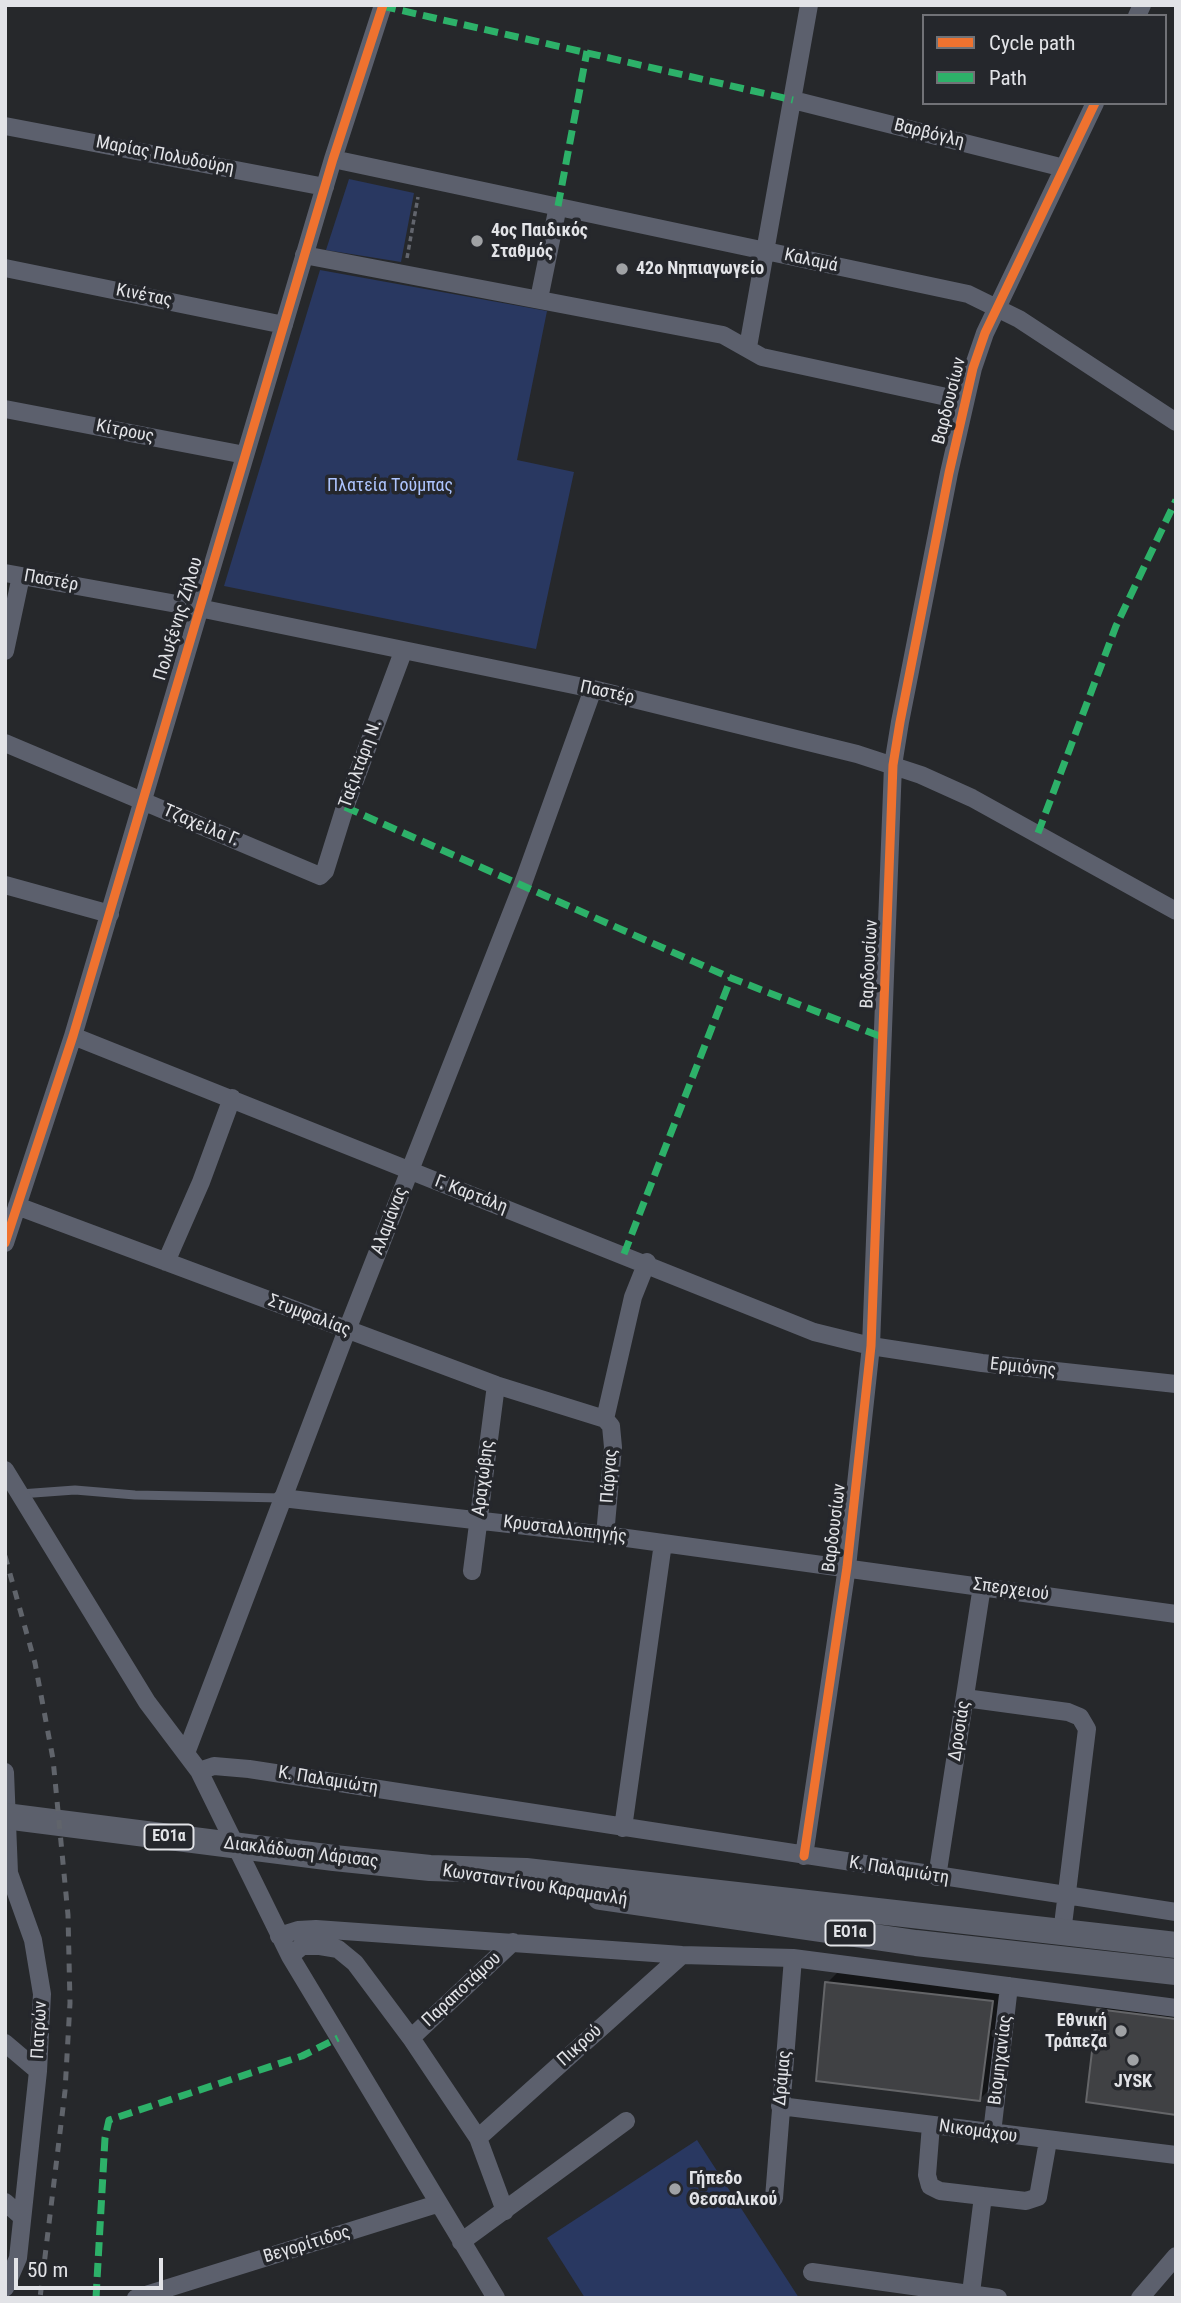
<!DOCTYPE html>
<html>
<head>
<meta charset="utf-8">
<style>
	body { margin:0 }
	#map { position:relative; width:1181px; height:2303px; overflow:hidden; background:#26282b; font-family:"Roboto Condensed",sans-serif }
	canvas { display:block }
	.frame { position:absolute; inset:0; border:7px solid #e2e3e7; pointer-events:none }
	.legend { position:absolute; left:922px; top:14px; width:245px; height:91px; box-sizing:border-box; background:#25272c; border:2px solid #717277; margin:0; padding:9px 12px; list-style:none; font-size:21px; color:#e2e3e7 }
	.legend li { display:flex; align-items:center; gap:14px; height:35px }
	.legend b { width:35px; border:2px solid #717277 }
	.scale { position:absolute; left:14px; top:2258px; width:149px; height:32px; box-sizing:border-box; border:4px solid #e2e3e7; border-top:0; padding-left:9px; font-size:21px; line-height:24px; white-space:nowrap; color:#e2e3e7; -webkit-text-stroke:5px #25272c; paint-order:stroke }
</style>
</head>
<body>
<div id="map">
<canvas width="1181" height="2303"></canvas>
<div class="frame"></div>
<ul class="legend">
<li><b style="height:9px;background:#ef722f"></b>Cycle path</li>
<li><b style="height:9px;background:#2db169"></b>Path</li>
</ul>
<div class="scale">50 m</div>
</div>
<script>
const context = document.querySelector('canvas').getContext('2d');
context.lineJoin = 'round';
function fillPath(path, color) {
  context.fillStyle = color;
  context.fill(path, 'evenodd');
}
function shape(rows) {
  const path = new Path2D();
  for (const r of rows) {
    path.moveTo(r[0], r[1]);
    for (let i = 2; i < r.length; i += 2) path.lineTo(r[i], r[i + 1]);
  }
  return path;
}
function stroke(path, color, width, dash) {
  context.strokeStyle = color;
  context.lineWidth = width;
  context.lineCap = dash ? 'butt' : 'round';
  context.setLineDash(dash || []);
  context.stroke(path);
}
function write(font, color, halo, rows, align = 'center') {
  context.font = font + ' "Roboto Condensed",sans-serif';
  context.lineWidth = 7;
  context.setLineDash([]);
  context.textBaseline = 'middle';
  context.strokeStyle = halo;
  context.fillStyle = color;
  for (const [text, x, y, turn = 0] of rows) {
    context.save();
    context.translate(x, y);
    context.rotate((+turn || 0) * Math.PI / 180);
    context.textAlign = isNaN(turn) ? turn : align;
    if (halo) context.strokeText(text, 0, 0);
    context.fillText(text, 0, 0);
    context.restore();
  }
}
fillPath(shape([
	[349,179,414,193,401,262,326,250],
	[320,270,547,311,517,460,574,472,536,649,224,586],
	[697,2140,799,2298,585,2298,547,2238]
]), '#293861');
fillPath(shape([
	[843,1967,1008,1985,996,2083,980,2099,827,1983],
	[1115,1994,1176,2001,1176,2113,1099,2010]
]), '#0007');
const building = shape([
	[825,1982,993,2001,980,2101,816,2081,825,1982],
	[1097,2009,1176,2019,1176,2115,1086,2102,1097,2009]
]);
fillPath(building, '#404144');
stroke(building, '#646568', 2);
stroke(shape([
	[407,258,418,197]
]), '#62656d', 3.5, [5, 3.5]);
stroke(shape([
	[20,1494,75,1490,135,1495,282,1498]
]), '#5c606d', 9);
stroke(shape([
	[1137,16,1142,5],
	[793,100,1064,168],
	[5,126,325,187],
	[333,159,968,294,1019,319,1176,422],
	[304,255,723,335,762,357,965,401],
	[5,268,284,325],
	[539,299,558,206],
	[748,347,809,5],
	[5,409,245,455],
	[5,573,199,608,593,689,857,754,921,775,972,798,1176,911],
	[5,651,21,576],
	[5,743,320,876,325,871,345,807,403,652],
	[5,885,110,914],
	[73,1036,814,1332,871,1346,982,1363,1176,1384],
	[17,1206,496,1385,605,1419],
	[5,1243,73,1036,333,159,383,5],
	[166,1262,201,1182,232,1098],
	[605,1419,633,1297,647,1262],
	[605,1419,611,1426,613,1447,605,1535],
	[5,1470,147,1702,199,1771,290,1956,496,2298],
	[282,1498,605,1535,1176,1614],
	[472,1571,496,1385],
	[965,1698,1068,1712,1080,1717,1087,1729,1062,1933],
	[186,1753,347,1330,522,886,593,689],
	[199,1771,214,1766,249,1769,1176,1912],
	[5,1772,9,1873,33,1940,42,1994,38,2071,18,2258,5,2288],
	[623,1828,663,1543],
	[804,1856,847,1567,871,1346,893,765,900,722,949,473,973,368,985,333,1095,103],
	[937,1877,982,1586],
	[279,1936,298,1930,316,1929,682,1955,793,1958,1176,2008],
	[290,1956,302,1946,320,1946,338,1949,355,1963,411,2038,478,2138,505,2211],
	[411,2038,513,1942],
	[5,2043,38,2071],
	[780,2106,1176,2155],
	[931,2125,927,2175,930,2186,940,2191,1026,2201,1038,2197,1048,2141],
	[992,2133,1009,1986],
	[478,2138,682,1955],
	[774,2198,793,1958],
	[5,2202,22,2217],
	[461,2242,626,2121],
	[812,2272,998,2298],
	[971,2293,983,2196],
	[136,2298,437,2204],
	[1140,2298,1176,2256]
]), '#5c606d', 18);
stroke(shape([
	[5,1816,334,1858,430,1868,526,1871,1176,1945],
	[600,1897,916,1943,1176,1972]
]), '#5c606c', 26);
stroke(shape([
	[5,1556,35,1663,53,1759,68,1915,70,2003,65,2091,40,2298]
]), '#60646b', 5, [9, 9]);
stroke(shape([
	[382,6,793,100],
	[558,206,587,51],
	[345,807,731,978,882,1037],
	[1038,833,1116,626,1176,500],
	[624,1254,731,978],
	[96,2298,105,2138,109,2120,302,2056,338,2038]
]), '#2db169', 7, [14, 7]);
stroke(shape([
	[5,1243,73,1036,333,159,383,5],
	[804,1856,847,1567,871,1346,893,765,900,722,949,473,973,368,985,333,1095,103]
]), '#ef722f', 9);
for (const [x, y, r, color] of [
	[477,241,7,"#a0a2a5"],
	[622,269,7,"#a0a2a5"],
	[1121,2031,7,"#a0a2a5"],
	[1133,2060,7,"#a0a2a5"],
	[675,2189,7,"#a0a2a5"]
]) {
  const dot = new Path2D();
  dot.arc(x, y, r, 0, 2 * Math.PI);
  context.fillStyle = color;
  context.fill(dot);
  stroke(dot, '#25272c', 2.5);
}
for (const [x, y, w] of [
	[169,1837,49],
	[850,1933,49]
]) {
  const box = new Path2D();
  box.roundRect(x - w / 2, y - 12.5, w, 25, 5);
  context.fillStyle = '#25272c';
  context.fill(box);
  stroke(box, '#e2e3e7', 2);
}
write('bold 16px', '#e2e3e7', null, [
	["ΕΟ1α",169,1837],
	["ΕΟ1α",850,1933]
]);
write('18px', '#e2e3e7', '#25272c', [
	["Βαρβόγλη",929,134,14],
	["Μαρίας Πολυδούρη",165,156,11],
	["Καλαμά",811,261,12],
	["Κινέτας",144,296,11],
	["Βαρδουσίων",950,401,-76],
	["Κίτρους",125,432,11],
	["Παστέρ",51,581,10],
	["Πολυξένης Ζήλου",179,619,-73],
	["Παστέρ",607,693,12],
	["Ταξιλτάρη Ν.",361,764,-70],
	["Τζαχείλα Γ.",201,826,23],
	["Βαρδουσίων",870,964,-87],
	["Γ. Καρτάλη",471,1195,21],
	["Αλαμάνας",390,1221,-69],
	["Στυμφαλίας",309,1316,21],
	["Ερμιόνης",1023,1368,6],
	["Πάργας",610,1476,-86],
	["Αραχώβης",484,1478,-83],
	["Βαρδουσίων",835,1528,-83],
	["Κρυσταλλοπηγής",565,1530,7],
	["Σπερχειού",1011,1590,8],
	["Δροσιάς",960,1731,-81],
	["Κ. Παλαμιώτη",328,1781,9],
	["Διακλάδωση Λάρισας",301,1853,7],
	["Κ. Παλαμιώτη",899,1871,9],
	["Κωνσταντίνου Καραμανλή",535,1886,9],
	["Παραποτάμου",462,1990,-43],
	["Πατρών",40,2030,-87],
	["Πικρού",580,2046,-42],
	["Βιομηχανίας",1001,2060,-83],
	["Δράμας",783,2078,-85],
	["Νικομάχου",978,2132,8],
	["Βεγορίτιδος",307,2245,-17]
]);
write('bold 18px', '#e2e3e7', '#25272c', [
	["4ος Παιδικός",491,231],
	["Σταθμός",491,252],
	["42ο Νηπιαγωγείο",636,269],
	["Εθνική",1107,2021,"right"],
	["Τράπεζα",1107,2042,"right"],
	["JYSK",1133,2082,"center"],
	["Γήπεδο",689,2179],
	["Θεσσαλικού",689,2200]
], 'left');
write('18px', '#aec5fe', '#25272c', [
	["Πλατεία Τούμπας",390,486]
]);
</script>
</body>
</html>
